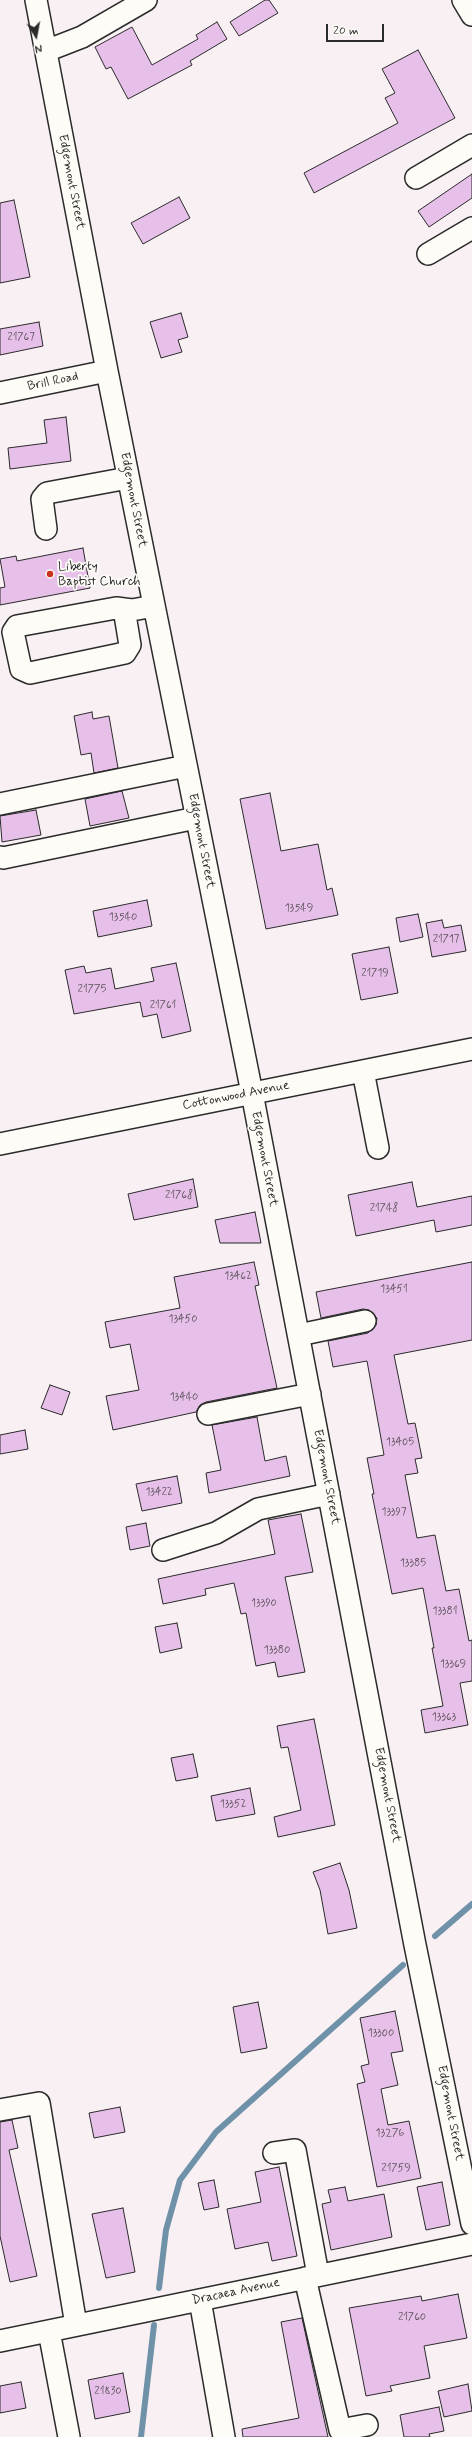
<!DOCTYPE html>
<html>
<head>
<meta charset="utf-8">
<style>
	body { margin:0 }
	#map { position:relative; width:472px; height:2437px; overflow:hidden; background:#f9f0f4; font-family:Mynerve,sans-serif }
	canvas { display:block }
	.north { position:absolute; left:16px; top:16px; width:40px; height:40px; -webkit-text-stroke:3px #fdfcf7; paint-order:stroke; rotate:169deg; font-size:11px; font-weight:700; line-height:16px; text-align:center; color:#2b2b2b }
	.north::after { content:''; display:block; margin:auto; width:14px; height:18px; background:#2b2b2b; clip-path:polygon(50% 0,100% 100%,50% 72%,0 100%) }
	.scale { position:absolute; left:326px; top:24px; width:58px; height:18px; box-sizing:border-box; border:2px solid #2b2b2b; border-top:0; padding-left:5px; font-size:12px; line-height:14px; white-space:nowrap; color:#2b2b2b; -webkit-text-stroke:3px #fdfcf7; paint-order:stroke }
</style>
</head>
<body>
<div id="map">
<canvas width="472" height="2437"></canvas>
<div class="north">N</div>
<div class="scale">20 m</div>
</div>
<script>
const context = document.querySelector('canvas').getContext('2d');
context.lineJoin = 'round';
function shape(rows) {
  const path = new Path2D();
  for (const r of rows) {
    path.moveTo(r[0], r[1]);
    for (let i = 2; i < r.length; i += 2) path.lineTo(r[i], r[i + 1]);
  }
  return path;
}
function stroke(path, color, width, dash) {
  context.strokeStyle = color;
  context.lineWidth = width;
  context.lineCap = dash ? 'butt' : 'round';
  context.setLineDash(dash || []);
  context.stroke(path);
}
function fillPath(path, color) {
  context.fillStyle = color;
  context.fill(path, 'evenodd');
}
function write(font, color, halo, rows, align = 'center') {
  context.font = font + ' Mynerve,sans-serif';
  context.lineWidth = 3.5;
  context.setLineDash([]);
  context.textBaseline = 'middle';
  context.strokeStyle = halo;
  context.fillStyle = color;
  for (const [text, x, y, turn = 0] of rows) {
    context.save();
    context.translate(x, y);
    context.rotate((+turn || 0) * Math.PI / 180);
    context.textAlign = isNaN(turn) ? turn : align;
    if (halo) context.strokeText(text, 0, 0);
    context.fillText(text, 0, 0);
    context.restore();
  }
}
stroke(shape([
	[435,1936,472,1904],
	[159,2288,166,2230,180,2180,216,2132,403,1965],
	[141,2437,154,2325]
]), '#6f92a9', 6);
const building = shape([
	[265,0,269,0,278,13,239,36,230,22,265,0],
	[217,22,227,39,190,61,192,65,128,99,111,67,106,69,95,47,132,27,152,65,198,39,196,35,217,22],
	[418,50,455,118,314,193,304,173,398,123,385,98,395,93,382,69,418,50],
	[472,174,472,198,429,227,418,211,472,174],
	[179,197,190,218,143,244,131,223,179,197],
	[14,200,30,277,0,283,0,203,14,200],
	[181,313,188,337,178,340,182,352,161,358,150,322,181,313],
	[39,322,43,346,0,355,0,329,39,322],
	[66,417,71,461,10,469,8,448,47,443,44,420,66,417],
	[83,548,90,588,0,605,0,588,5,587,0,559,16,556,17,561,83,548],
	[92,712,93,719,109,716,118,768,94,773,91,753,81,755,74,716,92,712],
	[122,791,129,818,90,826,85,799,122,791],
	[270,793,281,851,318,844,327,890,332,888,338,915,266,929,240,799,270,793],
	[36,810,41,835,2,842,0,816,36,810],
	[147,900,152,926,98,937,93,911,147,900],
	[418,914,423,937,400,942,396,918,418,914],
	[442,920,444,928,461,925,466,951,432,957,426,923,442,920],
	[389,947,398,993,361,1000,352,954,389,947],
	[176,963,191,1031,162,1038,157,1014,143,1017,140,1002,74,1014,65,970,84,966,86,973,111,968,115,989,154,981,151,968,176,963],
	[193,1179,198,1207,134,1220,128,1194,193,1179],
	[412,1182,417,1207,472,1196,472,1225,436,1232,434,1220,356,1236,348,1195,412,1182],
	[255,1212,261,1243,220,1243,215,1220,255,1212],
	[254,1262,259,1285,255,1286,277,1388,206,1402,200,1405,196,1412,113,1430,106,1396,139,1390,130,1344,110,1348,105,1322,180,1308,174,1277,254,1262],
	[472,1262,472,1340,394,1355,408,1424,415,1423,422,1458,415,1459,418,1473,405,1475,417,1538,435,1535,446,1591,459,1589,469,1641,472,1640,472,1681,460,1683,468,1725,425,1733,421,1710,443,1706,432,1648,434,1648,423,1588,392,1594,372,1494,374,1494,367,1458,384,1455,367,1361,333,1367,328,1341,368,1333,376,1325,377,1318,369,1310,363,1309,321,1318,316,1292,472,1262],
	[50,1385,70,1392,62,1415,41,1408,50,1385],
	[257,1417,265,1461,286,1456,290,1476,209,1493,206,1473,221,1470,212,1425,257,1417],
	[25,1430,28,1449,0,1454,0,1435,25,1430],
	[177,1476,182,1503,142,1511,136,1484,177,1476],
	[301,1514,313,1572,285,1577,305,1672,278,1677,275,1662,256,1666,246,1613,241,1614,234,1583,205,1589,206,1595,163,1604,158,1579,275,1554,268,1520,301,1514],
	[146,1523,150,1546,130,1550,126,1527,146,1523],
	[177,1623,182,1648,160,1653,155,1627,177,1623],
	[314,1719,335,1825,278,1837,274,1817,301,1810,288,1747,281,1748,277,1726,314,1719],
	[193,1754,198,1777,176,1781,171,1758,193,1754],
	[250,1788,255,1814,216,1821,211,1796,250,1788],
	[340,1863,349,1890,357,1928,328,1934,320,1890,313,1872,340,1863],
	[258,2002,267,2048,241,2053,233,2007,258,2002],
	[395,2011,403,2051,391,2053,398,2085,381,2089,388,2125,409,2121,421,2178,377,2187,357,2084,365,2082,361,2066,369,2064,360,2018,395,2011],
	[120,2107,125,2132,94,2138,89,2113,120,2107],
	[12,2120,18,2148,9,2150,37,2276,10,2282,0,2236,0,2122,12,2120],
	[279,2167,297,2256,272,2261,268,2242,235,2249,227,2209,261,2202,255,2172,279,2167],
	[214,2180,219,2207,204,2210,198,2183,214,2180],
	[442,2182,450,2225,426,2230,417,2187,442,2182],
	[345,2187,348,2201,384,2194,392,2237,331,2250,322,2204,331,2202,328,2190,345,2187],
	[123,2208,135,2272,106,2278,92,2214,123,2208],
	[458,2294,467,2338,424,2346,430,2378,390,2386,392,2391,366,2396,349,2308,421,2296,422,2301,458,2294],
	[302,2318,328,2437,243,2437,242,2429,299,2418,281,2322,302,2318],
	[123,2373,130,2412,95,2419,88,2380,123,2373],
	[21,2382,26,2408,0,2413,0,2386,21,2382],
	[468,2384,472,2411,444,2417,438,2391,468,2384],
	[439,2407,444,2431,429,2434,430,2437,404,2437,400,2415,439,2407]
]);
fillPath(building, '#e7c0e9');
stroke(building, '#2b2b2b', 1);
const minor = shape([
	[36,0,107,371,252,1093,415,1945,472,2224],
	[463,0,472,15],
	[46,51,82,37,146,0],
	[416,178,472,145],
	[428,254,472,228],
	[0,393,107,371],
	[46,529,42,499,47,493,128,478],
	[124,609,130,645,125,653,30,673,21,669,13,632,17,626,116,608,132,610,154,606],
	[0,804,186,766],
	[0,857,3,858,196,818],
	[363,1071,378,1148],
	[0,1144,472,1049],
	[299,1335,365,1321],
	[208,1414,310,1394],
	[163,1550,216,1533,258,1509,329,1494],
	[0,2110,39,2103,76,2325],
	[274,2153,295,2150,318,2275],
	[305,2278,340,2430,367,2425],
	[200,2300,224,2437],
	[49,2331,69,2437],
	[0,2341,472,2244]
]);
stroke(minor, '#2b2b2b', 24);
stroke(minor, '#fdfcf7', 21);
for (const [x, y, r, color] of [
	[50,574,4,"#c8321e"]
]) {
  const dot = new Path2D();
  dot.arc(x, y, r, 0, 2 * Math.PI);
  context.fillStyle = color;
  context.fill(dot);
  stroke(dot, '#fdfcf7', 1.5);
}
write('11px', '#5a505a', null, [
	["21767",21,338],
	["13549",299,909],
	["13540",123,918],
	["21717",446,940],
	["21719",375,974],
	["21775",92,990],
	["21761",163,1006],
	["21768",179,1196],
	["21748",384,1209],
	["13462",238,1277],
	["13451",394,1290],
	["13450",183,1320],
	["13440",184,1398],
	["13405",400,1443],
	["13422",159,1493],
	["13397",394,1513],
	["13385",413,1564],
	["13390",264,1604],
	["13381",445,1612],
	["13380",277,1651],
	["13369",453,1665],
	["13363",444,1718],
	["13352",233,1805],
	["13300",381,2034],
	["13276",390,2134],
	["21759",396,2169],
	["21760",412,2318],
	["21830",108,2392]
]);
write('13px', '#2b2b2b', '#fdfcf7', [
	["Edgemont Street",71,182,79],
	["Brill Road",53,382,-12],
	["Edgemont Street",133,500,79],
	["Edgemont Street",201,841,79],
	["Cottonwood Avenue",236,1096,-11],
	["Edgemont Street",264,1159,79],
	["Edgemont Street",326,1477,79],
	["Edgemont Street",387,1795,79],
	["Edgemont Street",450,2113,79],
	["Dracaea Avenue",236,2292,-12]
]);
write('13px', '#2b2b2b', '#fdfcf7', [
	["Liberty",58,567],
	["Baptist Church",58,582]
], 'left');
</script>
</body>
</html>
